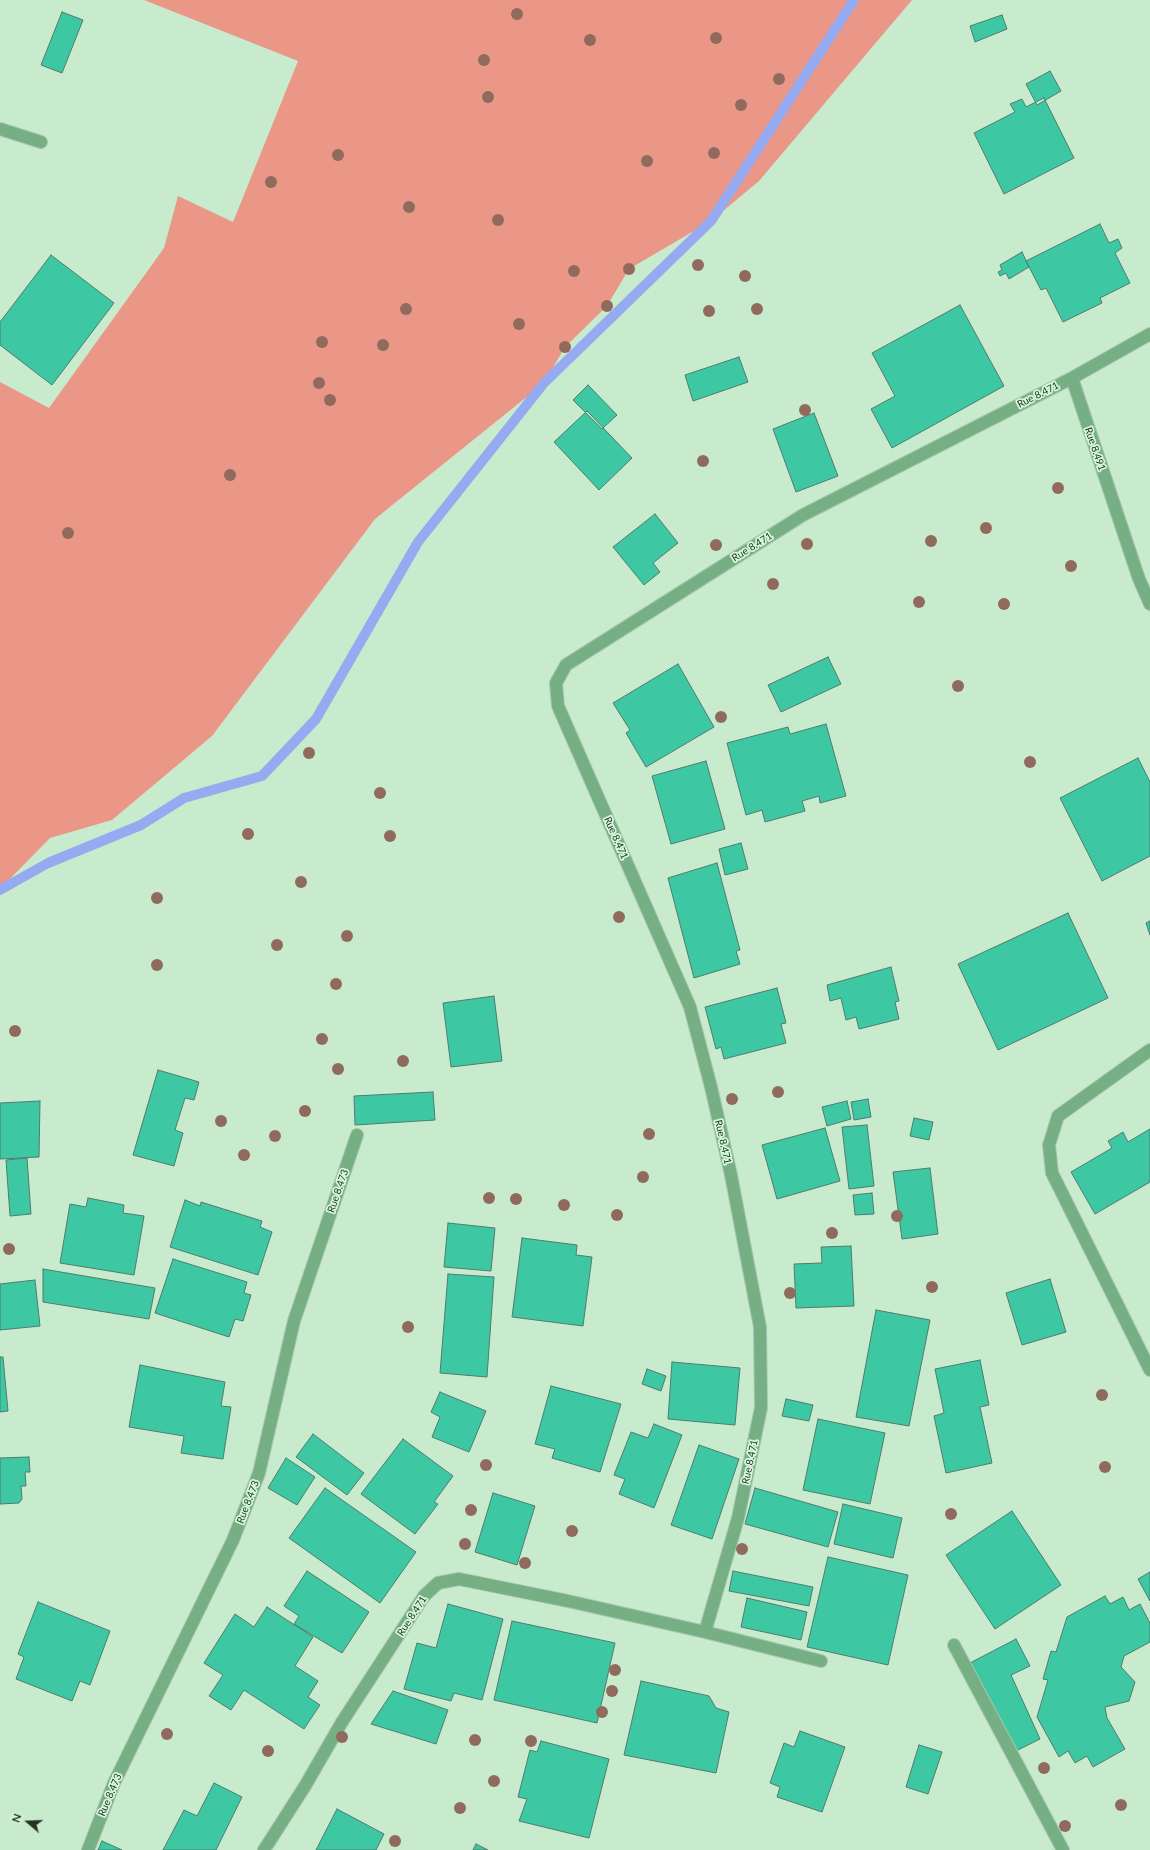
<!DOCTYPE html>
<html>
<head>
<meta charset="utf-8">
<style>
	body { margin:0 }
	#map { position:relative; width:1150px; height:1850px; overflow:hidden; background:#c8ebce; font-family:Lato,sans-serif }
	canvas { display:block }
	.north { position:absolute; left:8px; top:1802px; width:40px; height:40px; -webkit-text-stroke:3px #d5f8dc; paint-order:stroke; rotate:289deg; font-size:11px; font-weight:700; line-height:16px; text-align:center; color:#243227 }
	.north::after { content:''; display:block; margin:auto; width:14px; height:18px; background:#243227; clip-path:polygon(50% 0,100% 100%,50% 72%,0 100%) }
</style>
</head>
<body>
<div id="map">
<canvas width="1150" height="1850"></canvas>
<div class="north">N</div>
</div>
<script>
const context = document.querySelector('canvas').getContext('2d');
context.lineJoin = 'round';
function fillPath(path, color) {
  context.fillStyle = color;
  context.fill(path, 'evenodd');
}
function shape(rows) {
  const path = new Path2D();
  for (const r of rows) {
    path.moveTo(r[0], r[1]);
    for (let i = 2; i < r.length; i += 2) path.lineTo(r[i], r[i + 1]);
  }
  return path;
}
function stroke(path, color, width, dash) {
  context.strokeStyle = color;
  context.lineWidth = width;
  context.lineCap = dash ? 'butt' : 'round';
  context.setLineDash(dash || []);
  context.stroke(path);
}
function write(font, color, halo, rows, align = 'center') {
  context.font = font + ' Lato,sans-serif';
  context.lineWidth = 3.5;
  context.setLineDash([]);
  context.textBaseline = 'middle';
  context.strokeStyle = halo;
  context.fillStyle = color;
  for (const [text, x, y, turn = 0] of rows) {
    context.save();
    context.translate(x, y);
    context.rotate((+turn || 0) * Math.PI / 180);
    context.textAlign = isNaN(turn) ? turn : align;
    if (halo) context.strokeText(text, 0, 0);
    context.fillText(text, 0, 0);
    context.restore();
  }
}
fillPath(shape([
	[144,0,912,0,759,181,711,221,629,269,607,306,565,347,544,383,375,519,212,736,112,820,50,838,0,889,0,382,49,408,164,248,178,196,233,222,298,61]
]), '#eb9788');
stroke(shape([
	[0,890,48,863,141,825,184,798,262,776,316,719,418,542,544,383,711,221,854,0]
]), '#95aaf0', 10);
const building = shape([
	[62,12,83,20,62,73,41,65,62,12],
	[1002,15,1007,29,975,42,970,26,1002,15],
	[1050,71,1061,91,1037,105,1026,84,1050,71],
	[1044,98,1074,158,1004,194,974,133,1015,112,1010,104,1022,99,1026,107,1044,98],
	[1100,224,1109,243,1118,239,1122,248,1115,253,1130,283,1100,298,1102,303,1063,322,1046,288,1041,290,1026,261,1100,224],
	[1022,252,1029,267,1009,279,1006,273,1000,276,998,272,1002,270,1000,265,1022,252],
	[51,255,114,303,52,385,0,345,0,322,51,255],
	[960,305,1004,386,892,448,871,409,895,396,872,353,960,305],
	[739,357,748,382,693,401,685,375,739,357],
	[588,385,617,415,602,429,573,400,588,385],
	[587,411,632,458,599,490,554,442,587,411],
	[814,413,838,476,796,492,773,429,814,413],
	[655,514,678,543,653,563,660,572,644,585,613,547,655,514],
	[828,657,841,684,781,712,768,685,828,657],
	[678,664,714,727,646,767,626,733,630,730,613,703,678,664],
	[826,724,846,796,820,803,819,796,802,801,805,811,765,822,762,810,746,815,727,743,788,727,790,734,826,724],
	[1138,758,1150,782,1150,856,1102,881,1060,798,1138,758],
	[706,761,725,829,671,844,652,776,706,761],
	[741,843,748,869,725,875,719,849,741,843],
	[717,863,740,950,736,951,740,964,694,978,668,878,717,863],
	[1068,913,1108,998,998,1050,958,964,1068,913],
	[1150,921,1150,935,1146,923,1150,921],
	[891,967,899,1001,895,1002,899,1019,859,1029,856,1017,846,1020,841,998,830,1001,827,985,891,967],
	[777,988,786,1023,781,1024,786,1043,724,1059,721,1047,716,1049,705,1007,777,988],
	[494,996,502,1061,451,1067,443,1003,494,996],
	[158,1070,199,1082,194,1100,185,1098,175,1130,183,1133,174,1166,133,1155,158,1070],
	[433,1092,435,1120,355,1125,354,1096,433,1092],
	[868,1099,871,1117,854,1120,851,1102,868,1099],
	[40,1101,39,1157,0,1159,0,1103,40,1101],
	[847,1101,851,1119,827,1126,822,1107,847,1101],
	[914,1118,933,1122,929,1140,910,1136,914,1118],
	[867,1125,874,1186,849,1189,842,1127,867,1125],
	[825,1128,840,1181,777,1199,762,1145,825,1128],
	[1150,1129,1150,1182,1095,1214,1071,1172,1112,1148,1108,1141,1123,1132,1128,1142,1150,1129],
	[27,1158,31,1214,10,1216,6,1160,27,1158],
	[930,1168,938,1234,902,1239,893,1172,930,1168],
	[872,1193,874,1214,855,1215,853,1195,872,1193],
	[88,1198,124,1205,123,1213,144,1216,134,1275,60,1263,70,1204,86,1207,88,1198],
	[185,1200,200,1206,201,1202,262,1221,260,1227,272,1232,258,1275,170,1247,185,1200],
	[448,1223,495,1228,491,1271,444,1267,448,1223],
	[522,1238,577,1245,576,1255,592,1257,583,1326,512,1317,522,1238],
	[851,1246,854,1306,796,1308,794,1264,822,1263,821,1247,851,1246],
	[173,1259,247,1282,244,1293,251,1295,243,1321,235,1319,229,1337,155,1313,173,1259],
	[43,1269,155,1288,149,1319,43,1302,43,1269],
	[448,1274,494,1277,487,1377,440,1373,448,1274],
	[1050,1279,1066,1332,1022,1345,1006,1293,1050,1279],
	[35,1280,40,1326,0,1330,0,1284,35,1280],
	[876,1310,930,1320,909,1426,856,1417,876,1310],
	[0,1357,3,1357,8,1411,0,1412,0,1357],
	[980,1360,989,1405,980,1407,992,1463,946,1473,934,1416,944,1413,935,1369,980,1360],
	[672,1362,740,1368,735,1425,668,1419,672,1362],
	[140,1365,225,1382,221,1406,231,1407,223,1459,181,1453,184,1436,129,1427,140,1365],
	[647,1369,666,1376,661,1391,642,1384,647,1369],
	[551,1386,621,1404,600,1472,552,1458,555,1449,535,1444,551,1386],
	[440,1392,486,1411,469,1452,432,1437,440,1417,431,1412,440,1392],
	[786,1399,813,1405,809,1421,782,1416,786,1399],
	[818,1419,885,1433,870,1504,803,1490,818,1419],
	[654,1424,682,1435,654,1508,619,1494,625,1479,614,1475,631,1432,648,1438,654,1424],
	[313,1434,364,1473,347,1495,296,1457,313,1434],
	[403,1439,453,1476,434,1502,438,1504,415,1534,361,1494,403,1439],
	[699,1445,739,1459,712,1539,671,1525,699,1445],
	[29,1457,30,1472,25,1472,26,1486,21,1486,22,1499,19,1503,0,1504,0,1458,29,1457],
	[286,1458,315,1477,297,1505,268,1488,286,1458],
	[325,1488,416,1552,380,1603,289,1538,325,1488],
	[755,1488,838,1512,828,1547,745,1524,755,1488],
	[493,1493,535,1506,517,1565,475,1552,493,1493],
	[843,1504,902,1518,893,1558,834,1544,843,1504],
	[1012,1511,1061,1585,995,1629,946,1555,1012,1511],
	[828,1557,908,1575,888,1665,807,1647,828,1557],
	[307,1571,369,1612,342,1653,294,1624,299,1616,284,1606,307,1571],
	[733,1571,813,1587,809,1606,729,1591,733,1571],
	[1150,1572,1150,1601,1138,1579,1150,1572],
	[1105,1596,1110,1604,1123,1597,1129,1610,1140,1604,1150,1623,1150,1642,1124,1656,1121,1667,1135,1682,1129,1701,1105,1707,1107,1718,1125,1749,1093,1767,1087,1756,1075,1763,1068,1751,1059,1757,1037,1717,1048,1680,1043,1679,1051,1651,1056,1652,1067,1617,1105,1596],
	[747,1598,807,1612,801,1640,741,1627,747,1598],
	[38,1602,110,1631,90,1685,80,1681,72,1701,16,1679,24,1657,18,1654,38,1602],
	[448,1604,503,1619,482,1700,454,1693,451,1701,404,1689,417,1643,436,1648,448,1604],
	[267,1607,313,1637,295,1666,318,1681,308,1697,320,1705,304,1729,244,1690,231,1710,209,1696,223,1675,204,1663,235,1614,254,1627,267,1607],
	[512,1621,615,1643,597,1723,494,1700,512,1621],
	[1016,1639,1030,1666,1011,1675,1040,1739,1014,1752,968,1664,1016,1639],
	[641,1681,709,1696,716,1708,729,1712,716,1773,624,1755,641,1681],
	[393,1691,448,1710,436,1744,371,1724,393,1691],
	[800,1731,845,1747,822,1812,777,1797,780,1787,770,1783,784,1743,794,1747,800,1731],
	[541,1741,609,1759,589,1838,519,1821,527,1799,518,1797,530,1750,537,1752,541,1741],
	[919,1745,942,1752,928,1794,906,1787,919,1745],
	[214,1783,242,1797,216,1850,163,1850,184,1810,197,1816,214,1783],
	[337,1809,384,1834,376,1850,316,1850,337,1809],
	[102,1841,122,1850,98,1850,102,1841],
	[476,1844,488,1850,473,1850,476,1844]
]);
fillPath(building, '#3dc8a3');
stroke(building, '#507b6d', 1);
const minor = shape([
	[0,129,41,142],
	[1150,334,1072,378,1139,579,1150,604],
	[1150,1050,1058,1116,1049,1145,1052,1173,1150,1370],
	[705,1632,821,1661],
	[954,1645,1063,1850],
	[88,1850,114,1783,233,1540,259,1473,294,1321,357,1135],
	[264,1850,305,1786,342,1722,424,1596,438,1583,459,1579,568,1601,705,1632,738,1518,761,1408,760,1327,731,1175,711,1087,690,1007,558,706,556,683,566,665,803,515,1072,378]
]);
stroke(minor, '#a7c6ad', 14);
stroke(minor, '#77af84', 12);
context.fillStyle = '#906b5d';
for (const [x, y] of [
	[517,14],
	[716,38],
	[590,40],
	[484,60],
	[779,79],
	[488,97],
	[741,105],
	[714,153],
	[338,155],
	[647,161],
	[271,182],
	[409,207],
	[498,220],
	[698,265],
	[629,269],
	[574,271],
	[745,276],
	[607,306],
	[406,309],
	[757,309],
	[709,311],
	[519,324],
	[322,342],
	[383,345],
	[565,347],
	[319,383],
	[330,400],
	[805,410],
	[703,461],
	[230,475],
	[1058,488],
	[986,528],
	[68,533],
	[931,541],
	[807,544],
	[716,545],
	[1071,566],
	[773,584],
	[919,602],
	[1004,604],
	[958,686],
	[721,717],
	[309,753],
	[1030,762],
	[380,793],
	[248,834],
	[390,836],
	[301,882],
	[157,898],
	[619,917],
	[347,936],
	[277,945],
	[157,965],
	[336,984],
	[15,1031],
	[322,1039],
	[403,1061],
	[338,1069],
	[778,1092],
	[732,1099],
	[305,1111],
	[221,1121],
	[649,1134],
	[275,1136],
	[244,1155],
	[643,1177],
	[489,1198],
	[516,1199],
	[564,1205],
	[617,1215],
	[897,1216],
	[832,1233],
	[9,1249],
	[932,1287],
	[790,1293],
	[408,1327],
	[1102,1395],
	[486,1465],
	[1105,1467],
	[471,1510],
	[951,1514],
	[572,1531],
	[465,1544],
	[742,1549],
	[525,1563],
	[615,1670],
	[612,1691],
	[602,1712],
	[167,1734],
	[342,1737],
	[475,1740],
	[531,1741],
	[268,1751],
	[1044,1768],
	[494,1781],
	[1121,1805],
	[460,1808],
	[1065,1826],
	[395,1841]
]) {
  context.beginPath();
  context.arc(x, y, 6, 0, 2 * Math.PI);
  context.fill();
}
write('10px', '#243227', '#d5f8dc', [
	["Rue 8.471",1038,395,-27],
	["Rue 8.491",1095,449,71],
	["Rue 8.471",752,547,-32],
	["Rue 8.471",616,838,66],
	["Rue 8.471",723,1142,77],
	["Rue 8.473",338,1191,-71],
	["Rue 8.471",750,1462,-78],
	["Rue 8.473",248,1502,-69],
	["Rue 8.471",412,1616,-57],
	["Rue 8.473",110,1795,-67]
]);
</script>
</body>
</html>
